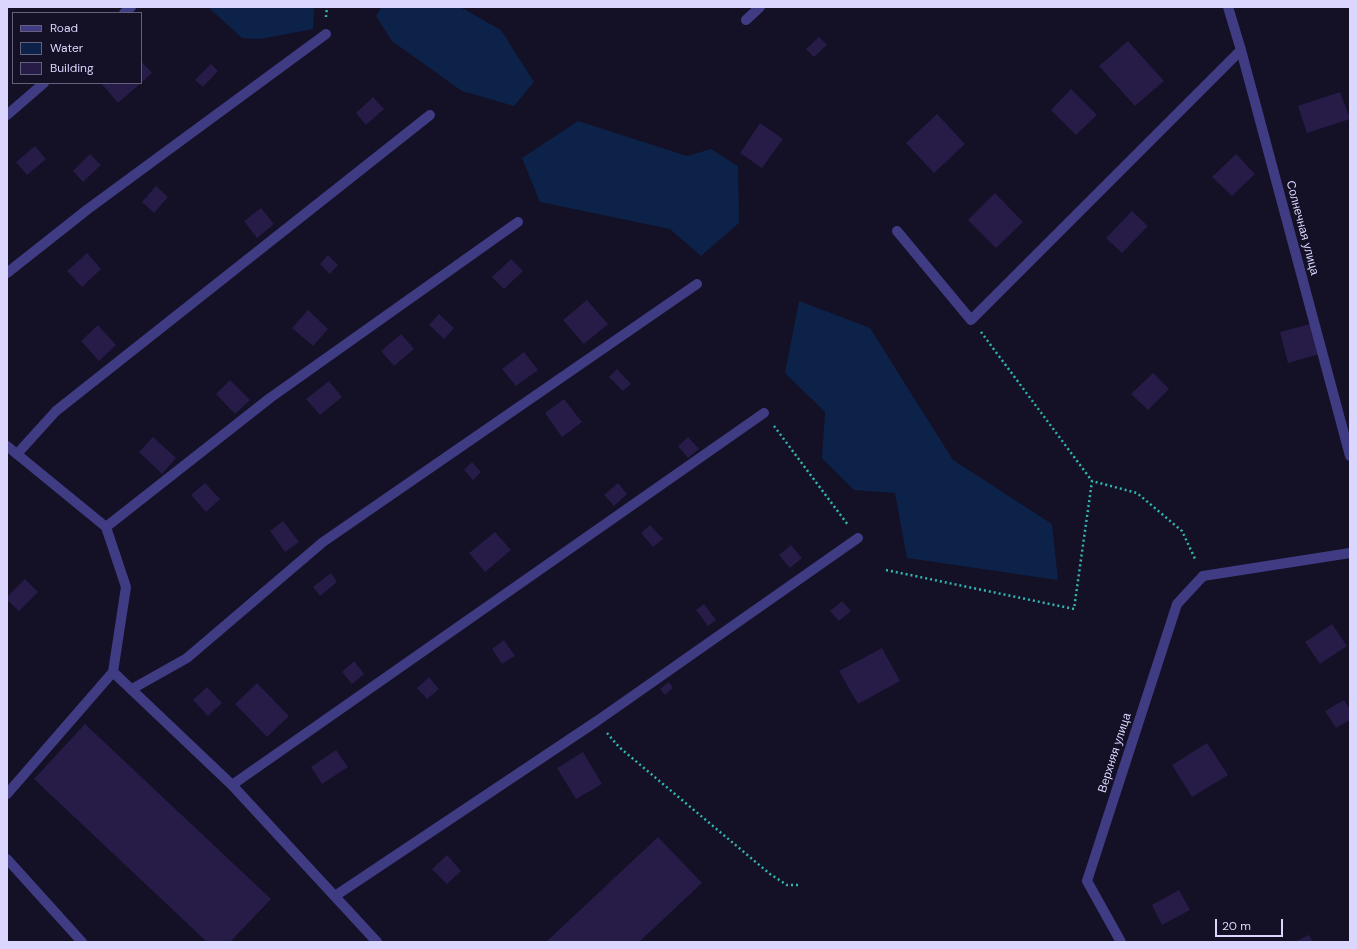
<!DOCTYPE html>
<html>
<head>
<meta charset="utf-8">
<style>
	body { margin:0 }
	#map { position:relative; width:1357px; height:949px; overflow:hidden; background:#141026; font-family:"DM Sans",sans-serif }
	canvas { display:block }
	.frame { position:absolute; inset:0; border:8px solid #dbd6fe; pointer-events:none }
	.legend { position:absolute; left:12px; top:12px; width:130px; height:72px; box-sizing:border-box; background:#141026; border:1px solid #645f7c; margin:0; padding:5px 7px; list-style:none; font-size:12px; color:#dbd6fe }
	.legend li { display:flex; align-items:center; gap:8px; height:20px }
	.legend b { width:20px; border:1px solid #645f7c }
	.scale { position:absolute; left:1215px; top:919px; width:68px; height:18px; box-sizing:border-box; border:2px solid #dbd6fe; border-top:0; padding-left:5px; font-size:12px; line-height:14px; white-space:nowrap; color:#dbd6fe; -webkit-text-stroke:3px #141026; paint-order:stroke }
</style>
</head>
<body>
<div id="map">
<canvas width="1357" height="949"></canvas>
<div class="frame"></div>
<ul class="legend">
<li><b style="height:5px;background:#403c84"></b>Road</li>
<li><b style="height:11px;background:#0d2248"></b>Water</li>
<li><b style="height:11px;background:#261c47"></b>Building</li>
</ul>
<div class="scale">20 m</div>
</div>
<script>
const context = document.querySelector('canvas').getContext('2d');
context.lineJoin = 'round';
function fillPath(path, color) {
  context.fillStyle = color;
  context.fill(path, 'evenodd');
}
function shape(rows) {
  const path = new Path2D();
  for (const r of rows) {
    path.moveTo(r[0], r[1]);
    for (let i = 2; i < r.length; i += 2) path.lineTo(r[i], r[i + 1]);
  }
  return path;
}
function stroke(path, color, width, dash) {
  context.strokeStyle = color;
  context.lineWidth = width;
  context.lineCap = dash ? 'butt' : 'round';
  context.setLineDash(dash || []);
  context.stroke(path);
}
function write(font, color, halo, rows, align = 'center') {
  context.font = font + ' "DM Sans",sans-serif';
  context.lineWidth = 4;
  context.setLineDash([]);
  context.textBaseline = 'middle';
  context.strokeStyle = halo;
  context.fillStyle = color;
  for (const [text, x, y, turn = 0] of rows) {
    context.save();
    context.translate(x, y);
    context.rotate((+turn || 0) * Math.PI / 180);
    context.textAlign = isNaN(turn) ? turn : align;
    if (halo) context.strokeText(text, 0, 0);
    context.fillText(text, 0, 0);
    context.restore();
  }
}
fillPath(shape([
	[208,7,314,7,313,29,260,39,242,38],
	[381,7,460,7,501,30,534,82,514,106,462,91,392,41,376,16],
	[578,121,687,156,711,149,738,166,739,223,701,256,670,229,540,202,522,158],
	[799,301,870,328,953,460,1052,524,1058,580,907,558,895,493,854,490,822,458,825,412,785,373]
]), '#0d2248');
fillPath(shape([
	[819,37,827,45,814,57,806,49],
	[1128,41,1164,81,1135,106,1099,66],
	[141,61,152,73,141,83],
	[211,64,218,71,203,87,195,80],
	[101,83,141,83,118,103],
	[1071,89,1097,115,1076,135,1051,110],
	[1340,92,1350,119,1307,133,1298,106],
	[373,97,384,109,366,125,356,113],
	[937,114,965,144,934,173,906,143],
	[760,123,783,139,762,168,740,153],
	[35,146,46,159,27,175,16,162],
	[90,154,101,165,83,182,73,171],
	[1236,154,1255,174,1232,196,1212,177],
	[156,186,168,197,154,213,142,202],
	[995,193,1023,222,996,248,968,220],
	[261,208,274,224,257,238,244,221],
	[1132,211,1148,226,1122,253,1106,238],
	[87,253,101,269,82,287,67,271],
	[328,255,338,265,330,274,320,264],
	[511,259,523,271,504,289,492,277],
	[587,300,608,324,584,344,563,320],
	[308,310,328,329,313,346,292,328],
	[439,314,454,328,444,339,429,325],
	[1314,323,1323,353,1288,363,1280,332],
	[98,325,116,345,99,361,81,341],
	[401,334,414,349,394,366,381,351],
	[524,352,538,370,516,386,502,369],
	[617,369,631,384,623,391,609,377],
	[1153,373,1169,389,1148,410,1131,394],
	[230,380,250,400,235,414,216,394],
	[329,381,342,397,320,415,306,399],
	[564,399,582,422,562,437,545,413],
	[153,437,176,458,162,474,139,452],
	[688,437,699,449,688,458,678,446],
	[472,462,481,472,473,480,464,470],
	[205,483,220,499,206,512,191,495],
	[618,483,627,494,614,506,604,495],
	[283,521,299,542,285,552,270,531],
	[650,525,663,539,653,547,641,533],
	[495,532,511,550,485,572,469,553],
	[791,545,802,558,790,568,779,555],
	[331,573,337,582,320,596,313,587],
	[25,579,38,592,19,611,7,600,7,597],
	[842,601,851,611,839,621,830,611],
	[704,604,716,620,708,626,696,610],
	[1332,624,1347,646,1320,664,1305,642],
	[504,640,515,656,502,664,492,649],
	[882,648,900,681,858,704,839,671],
	[354,661,364,674,352,684,342,672],
	[429,677,439,689,427,699,417,688],
	[669,682,673,688,665,695,660,689],
	[257,683,289,716,267,737,235,704],
	[207,687,222,703,208,716,193,700],
	[1344,700,1350,710,1350,720,1336,728,1325,711],
	[85,724,271,899,230,942,207,942,34,779],
	[1207,743,1228,775,1192,797,1172,765],
	[336,750,348,767,322,784,311,767],
	[583,752,602,784,576,799,557,768],
	[658,837,702,883,639,942,546,942],
	[447,855,461,871,447,884,432,869],
	[1179,890,1190,910,1162,925,1152,905],
	[1309,935,1313,942,1294,942]
]), '#261c47');
stroke(shape([
	[326,17,327,7],
	[981,332,1092,481],
	[774,426,848,525],
	[886,570,1074,609,1092,481,1137,493,1182,531,1196,561],
	[607,733,619,747,770,874,787,885,798,885]
]), '#32b6b0', 2.5, [2, 3]);
stroke(shape([
	[124,13,131,7],
	[7,115,44,83],
	[897,231,971,320,1241,50],
	[7,273,88,209,326,34],
	[17,454,56,411,430,115],
	[106,527,270,398,518,222],
	[132,689,187,658,323,542,697,284],
	[232,785,764,413],
	[7,794,113,672],
	[7,859,82,942],
	[335,896,597,721,858,538],
	[1121,942,1087,881,1177,604,1203,576]
]), '#403c84', 10);
stroke(shape([
	[1228,7,1241,50,1350,456],
	[746,20,760,7],
	[7,446,106,527,126,587,113,672,232,785,377,942],
	[1203,576,1350,553]
]), '#403c84', 10);
write('12px', '#dbd6fe', '#141026', [
	["Солнечная улица",1302,228,75],
	["Верхняя улица",1115,753,-72]
]);
</script>
</body>
</html>
